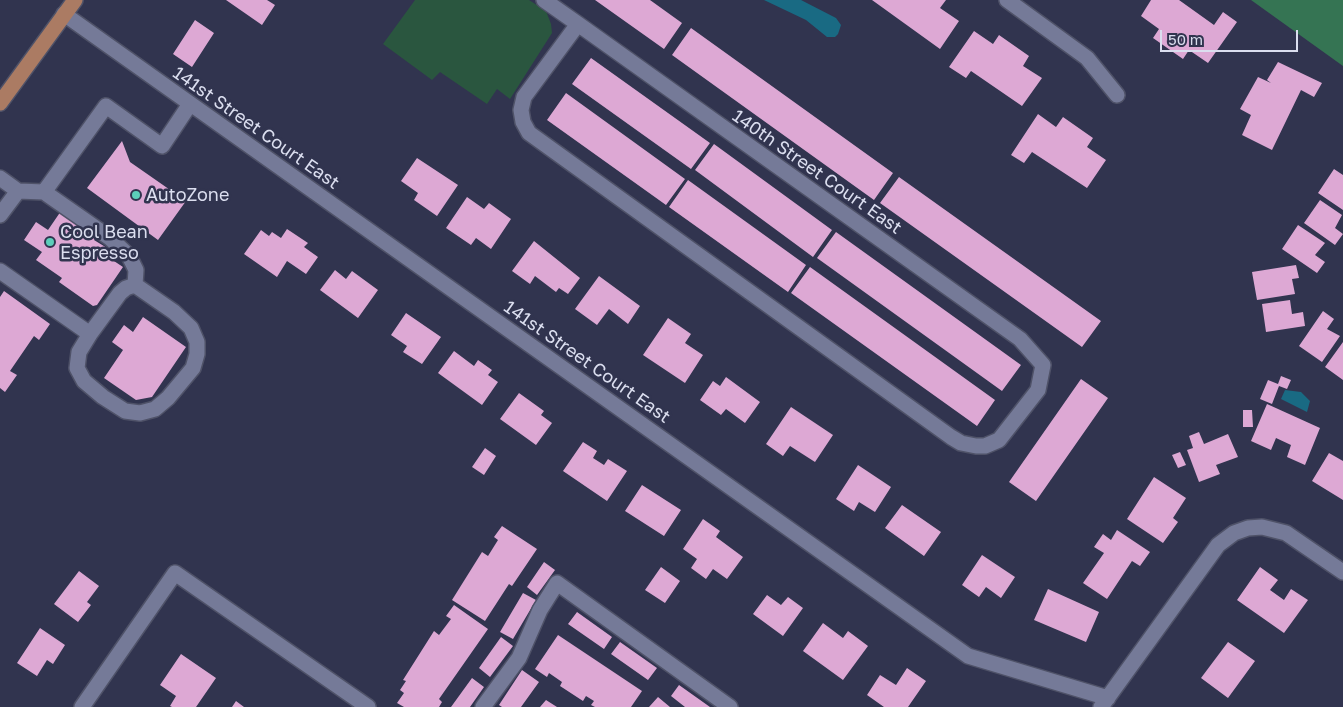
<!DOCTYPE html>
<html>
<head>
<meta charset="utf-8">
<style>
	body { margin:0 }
	#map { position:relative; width:1343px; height:707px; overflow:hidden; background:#31344f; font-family:"Golos Text",sans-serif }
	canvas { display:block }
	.scale { position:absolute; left:1160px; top:30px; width:138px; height:22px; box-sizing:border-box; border:2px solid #dbdeef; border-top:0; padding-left:6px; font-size:15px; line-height:18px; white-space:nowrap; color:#dbdeef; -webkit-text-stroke:4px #31344f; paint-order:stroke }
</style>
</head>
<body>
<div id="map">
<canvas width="1343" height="707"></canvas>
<div class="scale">50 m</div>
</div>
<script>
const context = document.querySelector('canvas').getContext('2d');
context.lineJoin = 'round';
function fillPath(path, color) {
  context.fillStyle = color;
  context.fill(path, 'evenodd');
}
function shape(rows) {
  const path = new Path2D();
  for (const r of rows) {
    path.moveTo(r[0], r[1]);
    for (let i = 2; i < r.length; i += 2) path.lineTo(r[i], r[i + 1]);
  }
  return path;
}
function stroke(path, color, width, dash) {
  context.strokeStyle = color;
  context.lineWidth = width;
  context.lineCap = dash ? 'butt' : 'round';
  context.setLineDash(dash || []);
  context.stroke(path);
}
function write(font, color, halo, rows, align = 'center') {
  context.font = font + ' "Golos Text",sans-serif';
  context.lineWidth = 5;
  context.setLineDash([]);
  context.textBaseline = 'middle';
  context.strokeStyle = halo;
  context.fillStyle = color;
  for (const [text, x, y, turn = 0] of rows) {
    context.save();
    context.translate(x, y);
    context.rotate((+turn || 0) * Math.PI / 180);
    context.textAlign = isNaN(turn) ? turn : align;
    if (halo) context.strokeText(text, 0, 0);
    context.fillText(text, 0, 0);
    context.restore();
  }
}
fillPath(shape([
	[415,0,529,0,546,11,551,24,552,33,510,99,497,89,487,104,440,72,432,80,383,44]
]), '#2a563f');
fillPath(shape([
	[1251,0,1343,0,1343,66]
]), '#357453');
fillPath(shape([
	[764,0,801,0,836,18,841,25,838,34,835,37,827,37,806,20],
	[1285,390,1301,392,1310,401,1307,412,1281,399]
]), '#196a83');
fillPath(shape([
	[226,0,267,0,275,5,262,25],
	[595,0,650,0,682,23,664,49],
	[872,0,946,0,940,8,959,21,940,49],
	[1151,0,1179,0,1214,25,1223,12,1237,22,1208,63,1189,50,1183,59,1153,38,1159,29,1141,16],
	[195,20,214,33,192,67,173,54],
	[691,28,893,173,874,200,672,55],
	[974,31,993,44,999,35,1029,56,1023,66,1042,78,1022,106,971,71,966,78,949,67],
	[591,58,710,143,691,169,572,84],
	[1278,62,1322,83,1314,97,1301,90,1272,150,1242,135,1251,115,1240,109,1258,77,1271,83,1267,80],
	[566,93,685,179,666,205,547,120],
	[1038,114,1056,127,1063,117,1093,138,1087,147,1106,160,1087,188,1032,152,1024,163,1011,155],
	[122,141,130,162,186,201,158,240,87,188],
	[714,144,832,230,813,257,695,170],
	[417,158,458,185,437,216,414,200,418,193,401,181],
	[1334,169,1343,175,1343,210,1318,193],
	[899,177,1101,321,1082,347,880,203],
	[688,180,806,265,788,292,669,207],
	[467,197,484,209,489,203,511,219,491,249,476,238,471,245,446,228],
	[1320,200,1342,215,1335,228,1343,234,1335,245,1304,223],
	[61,211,97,236,94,240,112,251,108,257,123,267,97,305,93,306,59,282,62,278,36,260,42,252,24,240,36,222,48,230],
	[1298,225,1325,243,1315,255,1325,262,1317,273,1282,249],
	[287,229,308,243,304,247,318,257,306,274,287,261,277,277,244,254,261,230,269,236,272,232,281,238],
	[836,232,1021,365,1002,391,817,258],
	[534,241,580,278,568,294,559,288,556,292,535,276,530,284,512,271],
	[1296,265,1299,278,1292,279,1295,294,1257,300,1252,272],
	[810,267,995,400,977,426,791,293],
	[335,270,346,279,352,271,378,290,358,318,320,290],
	[599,276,640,306,628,324,609,309,597,325,575,309],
	[4,291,50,324,39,340,34,336,10,371,17,375,5,392,0,388,0,297],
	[1290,300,1292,314,1303,312,1305,326,1266,332,1262,304],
	[1323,311,1334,319,1327,329,1340,336,1322,362,1299,346],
	[406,313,441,337,422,364,403,352,407,346,391,335],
	[143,317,186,347,152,397,136,400,104,378,123,350,112,342,124,325,133,332],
	[668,318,691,334,685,343,703,355,685,383,643,355],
	[1343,342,1343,380,1325,367],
	[454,351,474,366,478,360,492,370,488,375,498,382,482,405,438,373],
	[1281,376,1291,380,1287,389,1279,386,1272,404,1260,399,1268,380,1278,384],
	[726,377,760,402,745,423,726,409,721,415,700,400,713,381,720,386],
	[1081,379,1108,398,1036,501,1009,482],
	[519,393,544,411,541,415,552,423,536,445,500,419],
	[1267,404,1320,428,1305,465,1287,457,1291,445,1276,438,1271,450,1251,441],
	[791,407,833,435,815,462,790,446,783,456,766,444],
	[1243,410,1252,410,1253,427,1243,427],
	[1199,432,1204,444,1228,434,1238,457,1216,465,1220,474,1199,482,1187,450,1193,448,1189,436],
	[583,442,597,451,593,458,604,465,608,459,627,471,607,501,563,471],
	[485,448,496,456,484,475,472,467],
	[1180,452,1186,465,1178,468,1172,455],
	[1329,453,1343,461,1343,500,1312,481],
	[858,465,891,487,875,512,859,502,854,511,836,499],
	[1154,477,1186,498,1173,518,1178,522,1163,543,1127,519],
	[642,485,681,510,664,536,625,511],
	[902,505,941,532,924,556,885,528],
	[703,519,720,531,716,537,743,557,727,579,713,569,706,579,691,568,697,559,683,549],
	[502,526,537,549,512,586,509,584,485,621,452,600,482,552,488,556,498,540,494,537],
	[1117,530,1150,552,1140,566,1132,561,1107,599,1083,583,1104,553,1094,547,1103,534,1111,540],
	[982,555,1015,577,1001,598,986,587,979,597,962,585],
	[544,562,555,570,537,595,527,587],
	[661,567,680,581,665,603,645,590],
	[1260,567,1278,580,1270,590,1284,600,1291,589,1308,600,1284,633,1237,600],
	[79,571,99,586,87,602,91,605,78,622,54,604],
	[1048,589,1099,612,1086,642,1034,620],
	[523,593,536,600,513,639,500,632],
	[767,595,781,605,788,597,803,608,783,636,753,614],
	[454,605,488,629,439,699,442,702,439,707,404,707,397,703,404,693,400,690,406,681,403,680,434,631,439,635,451,619,446,616],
	[577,612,612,637,604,649,568,624],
	[823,623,843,638,848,631,868,646,843,680,803,651],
	[40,628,65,645,53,664,47,660,37,676,17,663],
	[558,635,642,691,631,707,595,707,591,705,594,701,586,696,583,701,560,686,562,682,549,673,547,677,535,669],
	[501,637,513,646,490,677,479,668],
	[620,642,657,668,648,680,611,654],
	[1228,642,1255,661,1228,698,1201,678],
	[181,654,216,678,196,707,172,707,170,706,176,696,160,685],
	[907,668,926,681,908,707,884,707,867,695,880,675,896,685],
	[522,670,539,682,521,707,502,707,499,705],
	[472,678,484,687,470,707,451,707],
	[679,685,710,707,685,707,671,696],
	[658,697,670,707,649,707],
	[546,700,557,707,540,707],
	[236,701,244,707,232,707]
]), '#dda8d4');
const minor = shape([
	[544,0,578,24,1020,339,1043,365,1038,390,999,440,985,446,976,446,961,443,951,437,529,133,523,122,521,110,524,97,578,24],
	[1007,0,1087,58,1117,95],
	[64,14,968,656,1108,698],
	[0,178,18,191],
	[0,215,18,191,44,192],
	[0,271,90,334],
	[135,285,126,288,120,293,90,334,79,352,77,368,84,381,103,397,125,411,140,413,155,409,168,398,193,368,197,354,197,342,191,328,174,312,135,285,136,270,129,256,110,238,44,192,106,106,162,146,190,104],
	[82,707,175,573,368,707],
	[483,707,519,658,540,610,557,583,730,707],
	[1101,707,1218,545,1234,533,1248,528,1262,527,1286,533,1343,572]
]);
const major = shape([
	[0,103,75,0]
]);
stroke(minor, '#4f5268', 18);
stroke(major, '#4f5268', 18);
stroke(minor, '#757a98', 15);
stroke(major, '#ab7b63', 15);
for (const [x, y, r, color] of [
	[136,195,5,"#5cceba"],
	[50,242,5,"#5cceba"]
]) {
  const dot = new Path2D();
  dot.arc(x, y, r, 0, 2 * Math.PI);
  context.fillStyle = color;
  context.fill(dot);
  stroke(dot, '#31344f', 2);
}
write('18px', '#dbdeef', '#31344f', [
	["141st Street Court East",256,128,35],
	["140th Street Court East",817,172,35],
	["141st Street Court East",587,362,35]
]);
write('18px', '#dbdeef', '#31344f', [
	["AutoZone",146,195],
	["Cool Bean",60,232],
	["Espresso",60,253]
], 'left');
</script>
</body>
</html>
